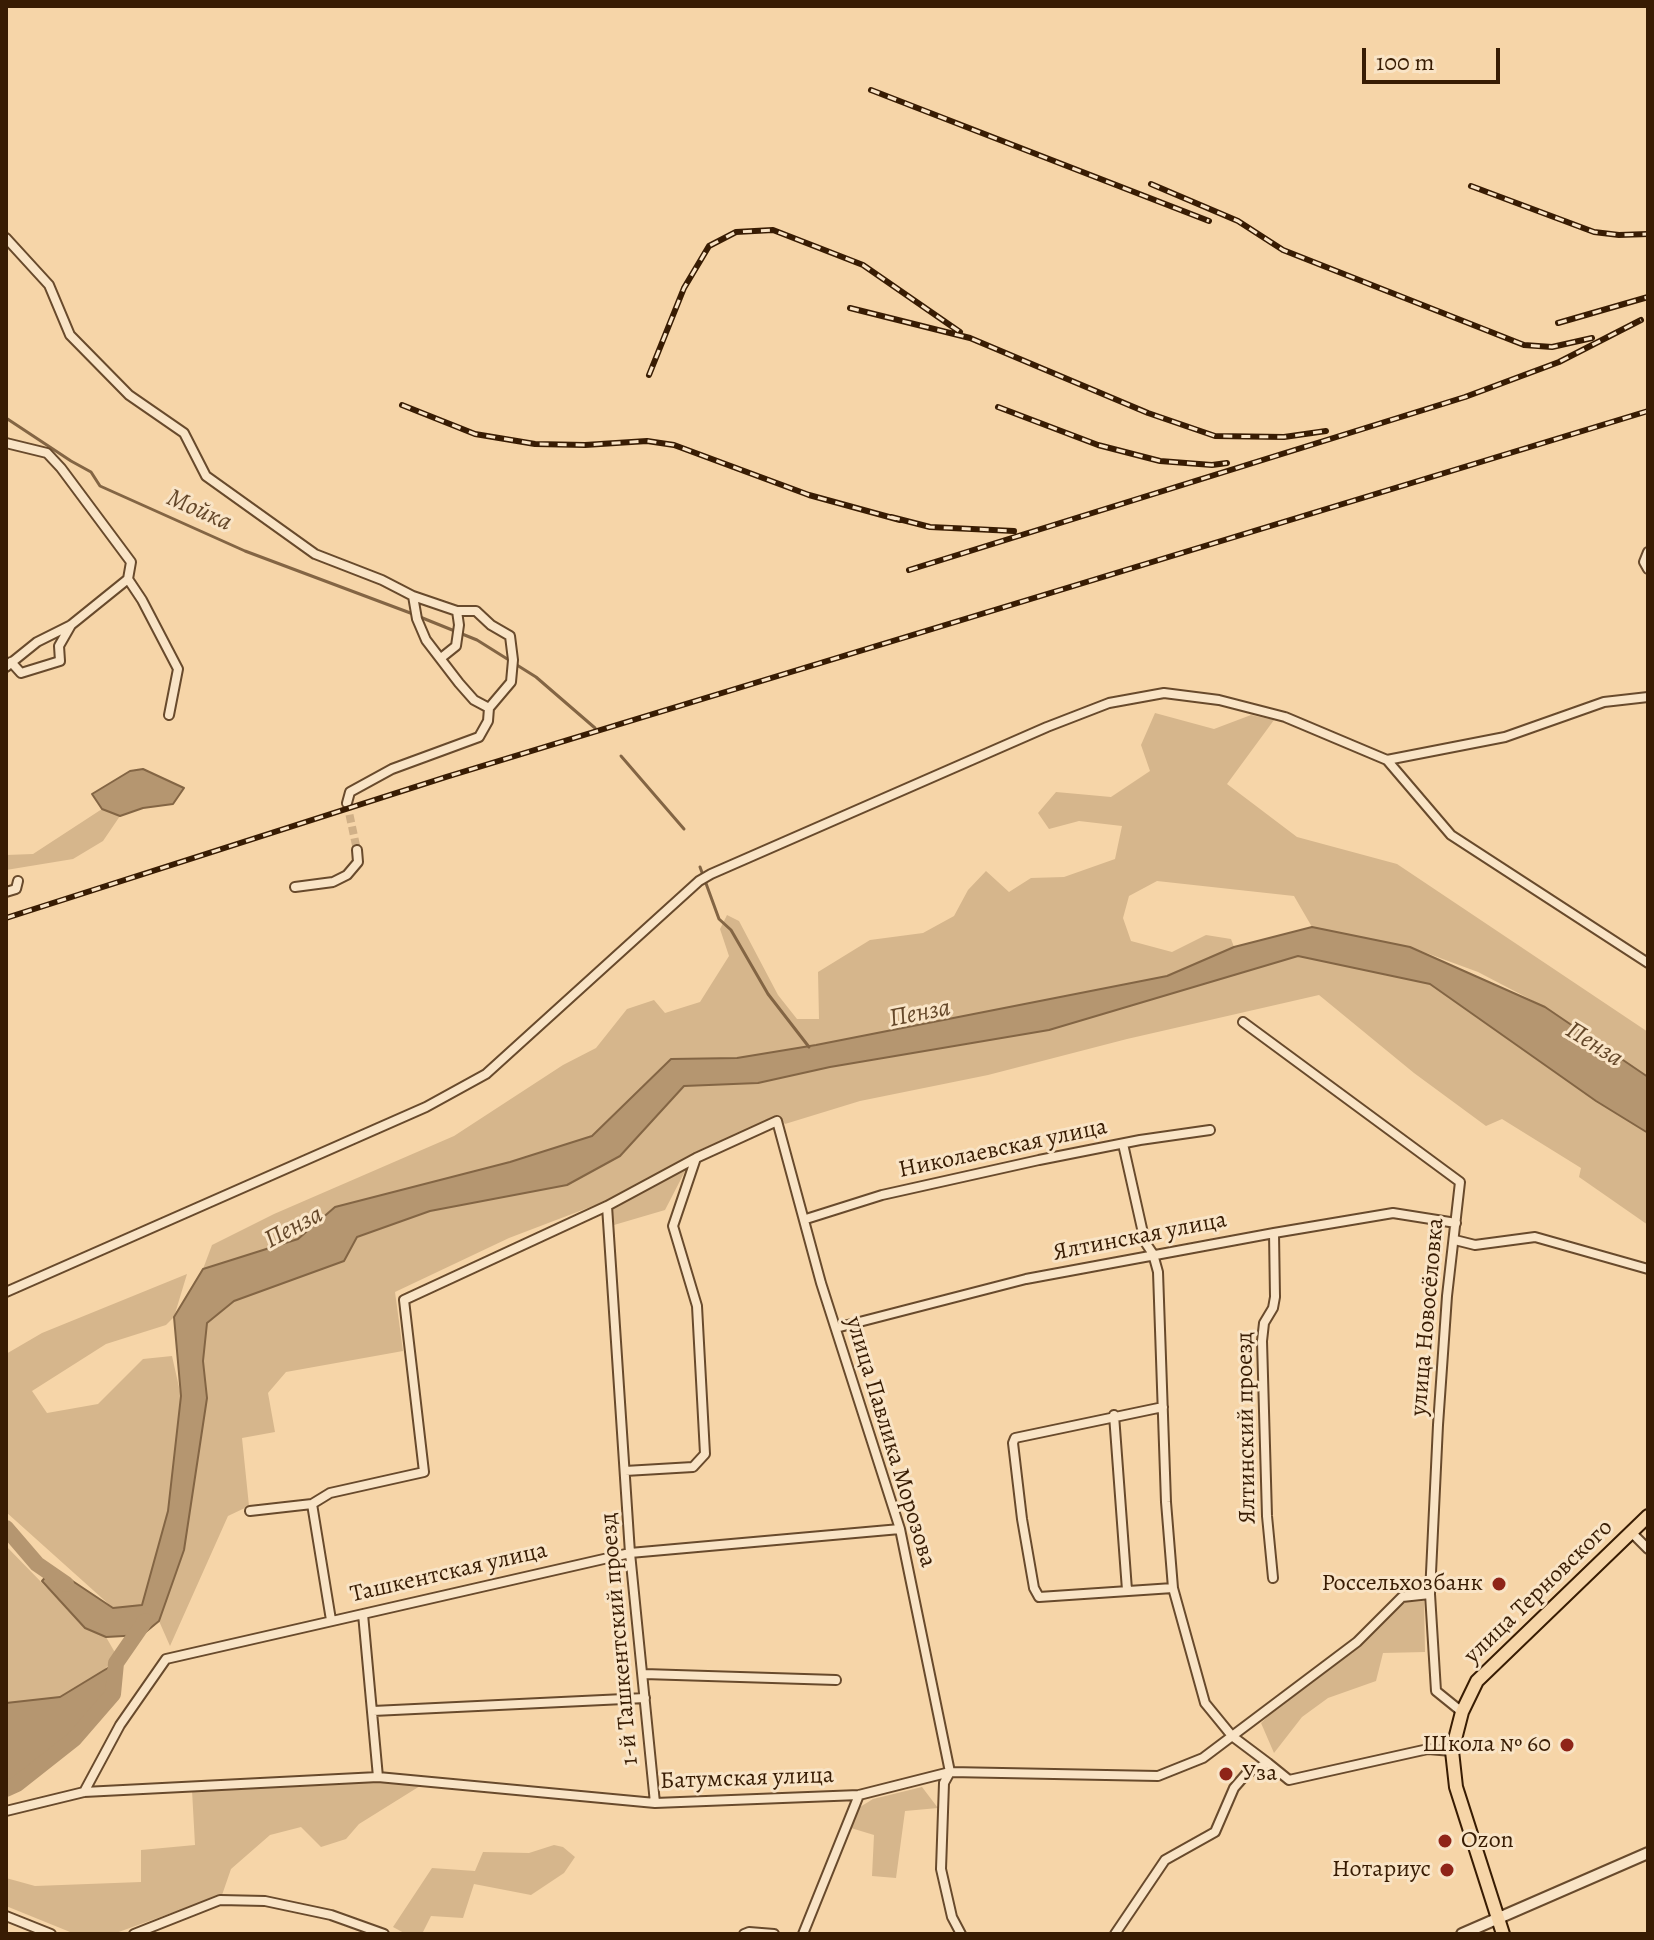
<!DOCTYPE html>
<html>
<head>
<meta charset="utf-8">
<style>
	body { margin:0 }
	#map { position:relative; width:1654px; height:1940px; overflow:hidden; background:#f6d5a8; font-family:Alegreya,serif }
	canvas { display:block }
	.frame { position:absolute; inset:0; border:8px solid #381c03; pointer-events:none }
	.scale { position:absolute; left:1362px; top:48px; width:138px; height:36px; box-sizing:border-box; border:4px solid #381c03; border-top:0; padding-left:10px; font-size:24px; line-height:28px; white-space:nowrap; color:#381c03; -webkit-text-stroke:6px #f9e4c6; paint-order:stroke }
</style>
</head>
<body>
<div id="map">
<canvas width="1654" height="1940"></canvas>
<div class="frame"></div>
<div class="scale">100 m</div>
</div>
<script>
const context = document.querySelector('canvas').getContext('2d');
context.lineJoin = 'round';
function fillPath(path, color) {
  context.fillStyle = color;
  context.fill(path, 'evenodd');
}
function shape(rows) {
  const path = new Path2D();
  for (const r of rows) {
    path.moveTo(r[0], r[1]);
    for (let i = 2; i < r.length; i += 2) path.lineTo(r[i], r[i + 1]);
  }
  return path;
}
function stroke(path, color, width, dash) {
  context.strokeStyle = color;
  context.lineWidth = width;
  context.lineCap = dash ? 'butt' : 'round';
  context.setLineDash(dash || []);
  context.stroke(path);
}
function write(font, color, halo, rows, align = 'center') {
  context.font = font + ' Alegreya,serif';
  context.lineWidth = 6;
  context.setLineDash([]);
  context.textBaseline = 'middle';
  context.strokeStyle = halo;
  context.fillStyle = color;
  for (const [text, x, y, turn = 0] of rows) {
    context.save();
    context.translate(x, y);
    context.rotate((+turn || 0) * Math.PI / 180);
    context.textAlign = isNaN(turn) ? turn : align;
    if (halo) context.strokeText(text, 0, 0);
    context.fillText(text, 0, 0);
    context.restore();
  }
}
fillPath(shape([
	[1155,713,1214,729,1251,715,1274,720,1227,784,1297,837,1397,864,1648,1032,1648,1077,1545,1007,1478,972,1410,947,1312,927,1294,896,1157,881,1129,896,1123,918,1131,941,1172,952,1206,935,1231,939,1234,947,1167,976,816,1045,737,1058,671,1059,592,1136,510,1162,335,1207,298,1239,203,1269,212,1245,274,1214,454,1136,563,1065,596,1048,627,1009,654,1000,665,1013,700,1002,729,956,720,929,727,915,739,921,778,995,797,1019,819,1019,818,972,870,940,923,933,954,916,968,890,986,871,1009,892,1031,878,1064,877,1115,859,1122,826,1079,821,1049,829,1038,813,1056,792,1111,797,1150,771,1141,745],
	[102,809,120,816,103,841,73,859,6,870,6,855,33,854],
	[1298,956,1430,984,1596,1101,1648,1133,1648,1225,1579,1177,1581,1168,1502,1119,1486,1126,1414,1073,1319,995,1127,1039,988,1075,860,1101,785,1124,777,1116,695,1152,665,1210,614,1225,606,1201,509,1238,395,1292,403,1351,286,1372,268,1393,275,1432,242,1438,249,1506,228,1516,170,1646,159,1621,184,1550,207,1398,203,1361,207,1323,234,1301,344,1261,356,1237,430,1211,567,1185,620,1155,684,1086,758,1083,830,1067,1049,1030],
	[187,1274,174,1317,166,1325,106,1344,32,1391,47,1413,98,1404,143,1359,172,1356,181,1396,168,1511,142,1606,113,1608,6,1512,6,1354,42,1333],
	[6,1546,85,1627,106,1637,117,1656,99,1675,60,1697,6,1703],
	[1424,1601,1425,1652,1383,1653,1376,1681,1328,1698,1302,1717,1274,1753,1261,1723,1284,1701,1360,1647,1403,1602],
	[378,1781,420,1786,359,1824,346,1839,321,1847,301,1827,270,1835,231,1869,222,1895,113,1934,75,1934,6,1906,6,1878,35,1886,141,1882,141,1850,195,1845,192,1790],
	[922,1787,938,1808,905,1811,896,1878,872,1876,874,1835,851,1828,860,1807,873,1799],
	[554,1845,563,1847,575,1857,564,1873,531,1895,474,1884,463,1918,431,1916,422,1934,406,1934,393,1927,432,1868,475,1871,483,1852,529,1853]
]), '#d6b68c');
const water = shape([
	[143,769,184,788,173,804,143,808,120,816,102,809,92,794,130,771,143,769],
	[1312,927,1410,947,1545,1007,1648,1077,1648,1133,1596,1101,1430,984,1298,956,1049,1030,830,1067,758,1083,684,1086,620,1156,567,1185,430,1211,357,1237,344,1261,234,1301,207,1323,203,1361,207,1398,184,1550,159,1621,142,1635,106,1637,85,1628,42,1581,53,1568,113,1608,142,1605,168,1511,181,1396,174,1317,203,1269,298,1239,335,1207,510,1162,592,1136,671,1059,737,1058,816,1045,1167,976,1234,947,1312,927],
	[116,1663,113,1694,74,1739,17,1784,6,1789,6,1703,60,1697,116,1663]
]);
fillPath(water, '#b59670');
stroke(water, '#836544', 2);
stroke(shape([
	[6,418,71,461,91,472,100,486,245,551,413,614],
	[420,617,477,640,536,677,595,728],
	[621,756,684,829],
	[700,867,719,919,731,930,768,994,809,1047]
]), '#836544', 3);
stroke(shape([
	[6,1528,37,1564,66,1584],
	[6,1789,17,1784,74,1739,113,1694,116,1663,145,1621]
]), '#b59670', 16);
stroke(shape([
	[347,803,357,850]
]), '#d0b087', 8, [8, 4]);
const minor = shape([
	[6,238,49,285,70,335,129,395,184,433,206,476,315,554,382,580,413,596,417,619,426,640,459,683,474,700,489,708],
	[6,443,47,453,61,468,131,562,128,579],
	[1648,552,1644,562,1648,569],
	[128,579,142,600,178,669,169,715],
	[441,658,456,646,459,625,457,611],
	[11,662,21,673,60,661,59,646,71,625],
	[6,667,37,642,71,625,128,579],
	[1387,760,1505,737,1604,702,1648,697],
	[347,803,350,792,392,769,479,737,488,721,489,708,511,682,513,660,510,636,491,625,476,611,457,611,413,596],
	[295,887,333,882,347,875,358,862,357,850],
	[6,892,16,889,18,881],
	[1243,1022,1460,1182,1447,1296,1438,1425,1430,1594,1436,1691,1462,1712],
	[1123,1144,1145,1242,1153,1254,1158,1272,1166,1502,1173,1588,1205,1703,1232,1736,1268,1763],
	[607,1206,630,1553,655,1803],
	[806,1219,882,1195,1039,1160,1140,1140,1210,1130],
	[1455,1240,1475,1245,1535,1237,1648,1269],
	[6,1292,426,1107,486,1074,699,881,711,874,1047,727,1109,703,1164,693,1219,700,1285,717,1387,760,1451,835,1648,963],
	[836,1328,1026,1279,1274,1233,1393,1213,1456,1223],
	[1163,1407,1015,1438,1013,1443,1022,1519,1034,1588,1039,1597,1173,1588],
	[1114,1415,1127,1590],
	[625,1471,693,1467,705,1454,697,1306,673,1226,696,1158],
	[250,1511,312,1504],
	[1631,1532,1648,1549],
	[1273,1578,1267,1516,1262,1341,1264,1323,1273,1308,1275,1297,1274,1233],
	[363,1614,378,1777],
	[331,1620,312,1504,330,1493,424,1472,404,1300,607,1206,696,1158,777,1121,821,1283,900,1529,950,1772,944,1783,941,1869,952,1917,961,1934],
	[644,1674,836,1680],
	[373,1711,645,1698],
	[84,1792,120,1725,166,1659,630,1553,900,1529],
	[6,1811,84,1792,378,1777,655,1803,859,1795,950,1772,1158,1776,1203,1758,1357,1642,1402,1597,1430,1594],
	[6,1916,51,1934],
	[134,1934,220,1900,265,1901,331,1915,384,1934],
	[744,1934,749,1932,774,1934],
	[803,1934,859,1795],
	[1115,1934,1165,1860,1215,1832,1234,1788,1247,1773,1268,1763,1289,1780,1428,1749,1452,1751]
]);
const tertiary = shape([
	[1462,1934,1648,1853]
]);
const primary = shape([
	[1503,1934,1456,1787,1452,1751,1462,1712,1477,1681,1648,1516]
]);
stroke(minor, '#684a2c', 12);
stroke(tertiary, '#684a2c', 14);
stroke(primary, '#381c03', 16);
stroke(minor, '#f9e4c6', 8);
stroke(tertiary, '#f9e4c6', 10);
stroke(primary, '#f6d5a8', 12);
const rail = shape([
	[871,90,1209,221],
	[1151,184,1238,221,1283,250,1524,345,1552,347,1592,338],
	[1471,186,1594,232,1619,235,1648,234],
	[850,308,970,338,1148,413,1215,436,1284,437,1326,431],
	[1558,323,1648,297],
	[649,375,684,288,709,246,736,232,773,230,863,265,960,332],
	[402,405,475,434,535,444,585,445,647,441,674,445,809,495,900,520],
	[998,407,1098,445,1160,461,1212,465,1227,463],
	[891,517,930,527,1014,531],
	[909,570,1465,397,1559,362,1641,320],
	[6,918,446,777,1648,411]
]);
stroke(rail, '#381c03', 6);
stroke(rail, '#f9e4c6', 3, [9]);
for (const [x, y, r, color] of [
	[1499,1584,8,"#8f2418"],
	[1567,1745,8,"#8f2418"],
	[1226,1774,8,"#8f2418"],
	[1445,1841,8,"#8f2418"],
	[1447,1870,8,"#8f2418"]
]) {
  const dot = new Path2D();
  dot.arc(x, y, r, 0, 2 * Math.PI);
  context.fillStyle = color;
  context.fill(dot);
  stroke(dot, '#f9e4c6', 3);
}
write('24px', '#381c03', '#f9e4c6', [
	["Николаевская улица",1003,1149,-12],
	["Ялтинская улица",1140,1237,-11],
	["улица Новосёловка",1428,1317,-85],
	["Ялтинский проезд",1247,1428,-91],
	["улица Павлика Морозова",890,1442,73],
	["Ташкентская улица",449,1573,-13],
	["улица Терновского",1539,1592,-44],
	["1-й Ташкентский проезд",620,1639,-95],
	["Батумская улица",747,1779,-2]
]);
write('24px', '#381c03', '#f9e4c6', [
	["Россельхозбанк",1483,1584],
	["Школа № 60",1551,1745],
	["Уза",1242,1774,"left"],
	["Ozon",1461,1841,"left"],
	["Нотариус",1431,1870]
], 'right');
write('italic 26px', '#644729', '#f9e4c6', [
	["Мойка",199,511,24],
	["Пенза",920,1014,-11],
	["Пенза",1594,1045,32],
	["Пенза",294,1228,-28]
]);
</script>
</body>
</html>
